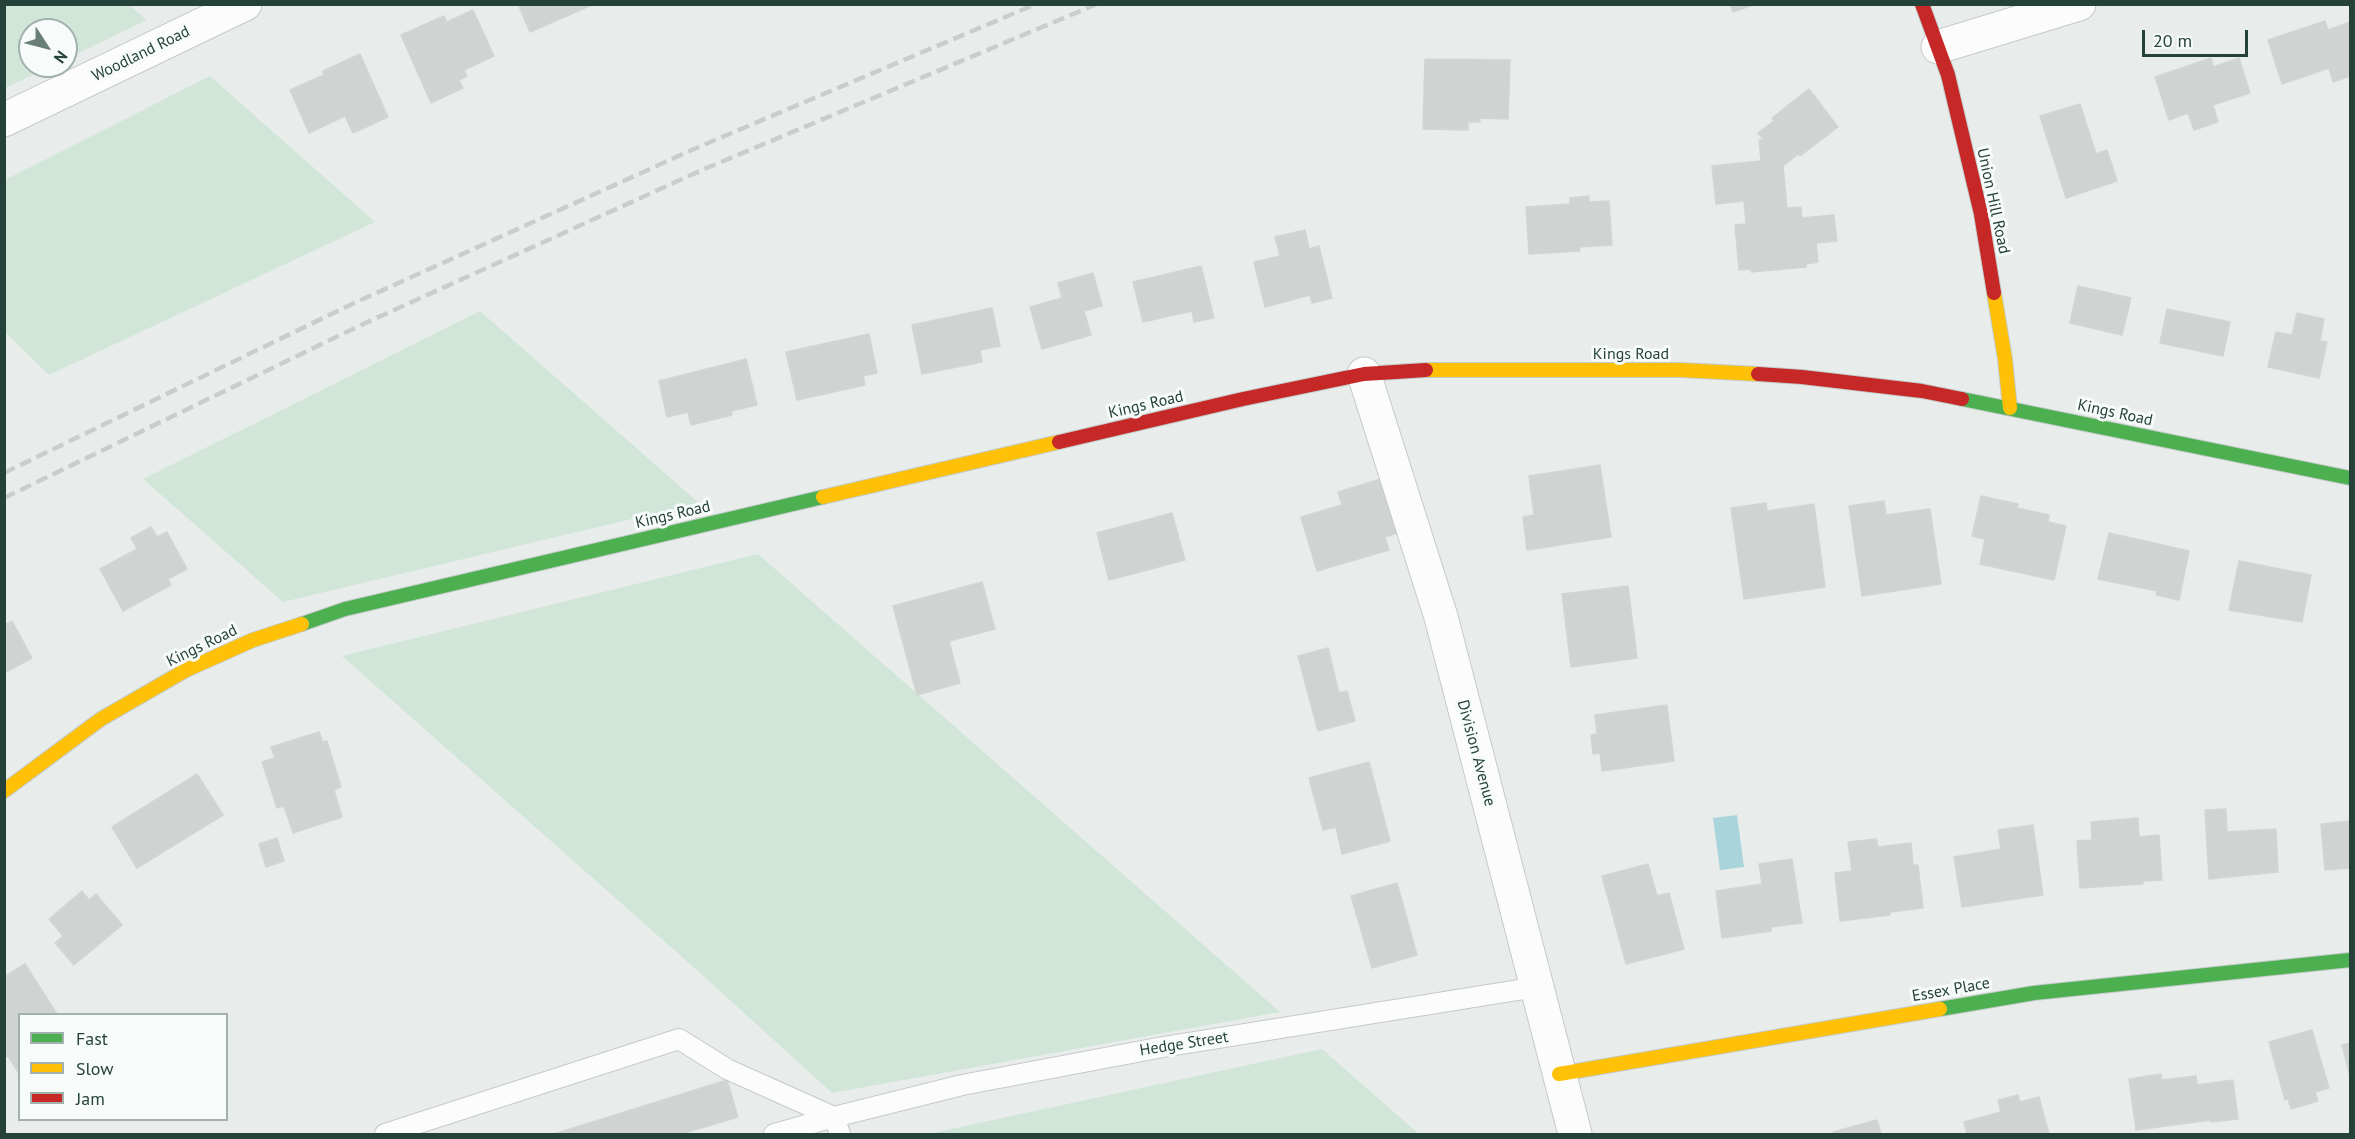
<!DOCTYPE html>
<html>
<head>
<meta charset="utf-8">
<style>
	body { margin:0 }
	#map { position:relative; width:2355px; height:1139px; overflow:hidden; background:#e8edeb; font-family:"PT Sans",sans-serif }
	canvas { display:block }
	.frame { position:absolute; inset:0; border:6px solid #24423a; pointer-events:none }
	.legend { position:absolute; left:18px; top:1013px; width:210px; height:108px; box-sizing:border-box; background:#f7fbf9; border:2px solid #a3b1ad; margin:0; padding:8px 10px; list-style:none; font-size:18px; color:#24423a }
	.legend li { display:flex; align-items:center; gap:12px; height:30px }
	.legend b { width:30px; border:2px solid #a3b1ad }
	.north { position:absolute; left:18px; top:18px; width:60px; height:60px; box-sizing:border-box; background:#f7fbf9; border:2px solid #a3b1ad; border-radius:50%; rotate:126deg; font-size:16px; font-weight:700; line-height:24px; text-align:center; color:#24423a }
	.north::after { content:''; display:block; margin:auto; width:21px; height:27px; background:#697e78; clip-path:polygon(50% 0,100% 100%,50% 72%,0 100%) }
	.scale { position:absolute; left:2142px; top:30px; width:106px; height:27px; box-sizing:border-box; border:3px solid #24423a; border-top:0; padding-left:8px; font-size:18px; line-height:21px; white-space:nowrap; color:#24423a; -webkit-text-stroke:4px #f7fbf9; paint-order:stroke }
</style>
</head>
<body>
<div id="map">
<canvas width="2355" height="1139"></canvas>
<div class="frame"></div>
<ul class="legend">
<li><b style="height:8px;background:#4caf50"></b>Fast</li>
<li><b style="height:8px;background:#ffc107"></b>Slow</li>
<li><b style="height:8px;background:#c62828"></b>Jam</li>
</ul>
<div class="north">N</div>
<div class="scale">20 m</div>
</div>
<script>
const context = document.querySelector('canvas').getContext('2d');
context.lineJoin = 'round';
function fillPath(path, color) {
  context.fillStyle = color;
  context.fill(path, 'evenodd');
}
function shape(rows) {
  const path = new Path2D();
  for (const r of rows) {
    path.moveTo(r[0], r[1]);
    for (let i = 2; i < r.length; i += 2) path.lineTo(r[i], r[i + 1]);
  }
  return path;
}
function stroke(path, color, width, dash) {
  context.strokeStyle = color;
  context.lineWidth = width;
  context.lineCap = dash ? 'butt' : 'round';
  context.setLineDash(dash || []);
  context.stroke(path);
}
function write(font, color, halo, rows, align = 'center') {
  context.font = font + ' "PT Sans",sans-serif';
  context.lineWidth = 6;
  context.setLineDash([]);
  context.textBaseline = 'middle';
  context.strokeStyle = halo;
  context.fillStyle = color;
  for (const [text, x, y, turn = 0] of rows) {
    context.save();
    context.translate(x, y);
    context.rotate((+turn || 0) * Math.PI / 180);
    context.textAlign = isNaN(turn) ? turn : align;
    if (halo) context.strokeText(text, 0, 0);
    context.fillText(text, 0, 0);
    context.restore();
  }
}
fillPath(shape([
	[5,4,129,5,147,20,66,59,66,30,30,30,30,66,51,66,5,88],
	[210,76,375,222,49,375,5,332,5,180],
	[480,311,699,503,283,602,143,479],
	[758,554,1280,1012,832,1093,700,973,342,656],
	[1322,1049,1419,1134,928,1134]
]), '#d1e6d8');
fillPath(shape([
	[1737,815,1744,867,1720,870,1713,818]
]), '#a9d4db');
const building = shape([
	[518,4,594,4,530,32,518,4],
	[1730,4,1756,4,1733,12,1730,4],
	[473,10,494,56,464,70,467,76,459,80,463,88,431,103,401,35,444,16,447,22,473,10],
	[2325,21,2328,30,2350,22,2350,76,2333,82,2329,68,2282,84,2268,40,2325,21],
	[360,54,388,117,353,133,345,116,309,133,290,90,324,75,323,71,360,54],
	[2211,58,2213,67,2239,58,2250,93,2213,105,2218,122,2194,130,2188,113,2169,120,2155,77,2211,58],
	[1425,59,1510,60,1508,119,1480,118,1480,122,1468,122,1468,130,1423,129,1425,59],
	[1809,89,1838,127,1800,156,1798,154,1783,166,1787,208,1801,207,1802,218,1834,215,1837,241,1816,243,1818,262,1806,264,1806,267,1751,272,1751,269,1739,270,1735,225,1746,224,1744,201,1716,204,1712,166,1761,161,1759,140,1764,140,1758,133,1774,121,1772,118,1809,89],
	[2080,104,2096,154,2107,150,2117,181,2066,198,2040,116,2080,104],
	[1589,196,1589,202,1609,201,1612,245,1579,247,1580,251,1529,254,1526,207,1570,204,1570,198,1589,196],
	[1305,230,1309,249,1319,246,1332,298,1312,303,1310,295,1265,307,1254,262,1280,256,1275,237,1305,230],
	[1201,266,1214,318,1194,322,1192,311,1143,322,1133,282,1201,266],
	[1093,273,1102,306,1084,311,1091,335,1042,349,1030,307,1062,298,1058,283,1093,273],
	[2078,286,2131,298,2122,335,2070,323,2078,286],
	[992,308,1000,346,980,350,982,362,922,374,912,325,992,308],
	[2167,309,2230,322,2223,356,2160,343,2167,309],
	[2297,313,2324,319,2320,341,2327,342,2319,378,2268,367,2276,332,2292,335,2297,313],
	[869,334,877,373,863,376,865,385,797,400,786,352,869,334],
	[746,359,757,405,731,411,732,415,691,425,688,412,667,417,659,381,746,359],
	[1600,465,1611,537,1527,550,1523,517,1534,515,1529,476,1600,465],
	[1381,479,1397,533,1385,537,1389,550,1317,571,1301,517,1342,505,1338,492,1381,479],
	[1981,496,2018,504,2017,508,2049,515,2048,522,2066,526,2054,580,1980,564,1985,539,1972,536,1981,496],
	[1884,501,1886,515,1930,509,1941,584,1862,596,1849,506,1884,501],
	[1766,503,1767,511,1814,504,1825,587,1744,599,1731,508,1766,503],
	[1172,513,1185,560,1109,580,1097,533,1172,513],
	[151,527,157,537,167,532,187,569,168,579,171,585,123,611,100,569,137,549,131,538,151,527],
	[2109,533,2189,551,2179,600,2156,595,2157,591,2098,579,2109,533],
	[2239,561,2311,575,2302,622,2229,610,2239,561],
	[982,582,995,629,949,641,960,683,917,695,893,606,982,582],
	[1628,586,1637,658,1571,667,1562,594,1628,586],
	[12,621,32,658,4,673,4,625,12,621],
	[1328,648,1339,693,1347,691,1355,721,1318,731,1298,656,1328,648],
	[1667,705,1674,761,1602,771,1600,753,1593,754,1591,735,1597,734,1595,715,1667,705],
	[319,732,323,742,327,741,341,787,334,790,342,817,293,833,284,806,277,808,262,762,275,758,271,747,319,732],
	[1369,762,1390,841,1342,854,1336,827,1323,830,1309,778,1369,762],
	[197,774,223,815,137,868,112,827,197,774],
	[2226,809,2227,832,2276,829,2278,872,2209,879,2205,810,2226,809],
	[2138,818,2139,837,2159,835,2162,880,2143,881,2143,884,2080,888,2077,841,2092,840,2091,822,2138,818],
	[2350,821,2350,868,2325,870,2321,824,2350,821],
	[2033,825,2043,895,1962,907,1954,857,2001,849,1998,830,2033,825],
	[277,838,284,861,266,867,259,844,277,838],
	[1876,839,1878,847,1911,843,1913,865,1918,865,1923,908,1890,912,1890,915,1840,921,1835,873,1852,871,1848,842,1876,839],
	[1792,859,1802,923,1771,927,1771,931,1722,938,1716,891,1762,884,1759,864,1792,859],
	[1648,864,1657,896,1669,893,1684,949,1626,964,1602,876,1648,864],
	[1397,883,1417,955,1372,968,1351,896,1397,883],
	[82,891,89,900,96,894,122,925,74,965,55,943,63,936,49,919,82,891],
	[25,964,57,1014,20,1014,20,1075,8,1056,4,1057,4,977,25,964],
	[2312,1030,2329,1088,2315,1092,2318,1101,2291,1109,2288,1099,2285,1100,2269,1042,2312,1030],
	[2350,1043,2350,1076,2342,1045,2350,1043],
	[2161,1074,2162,1080,2196,1076,2197,1085,2233,1080,2238,1119,2211,1122,2211,1120,2136,1130,2129,1079,2161,1074],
	[727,1080,738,1117,681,1134,554,1134,727,1080],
	[2018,1095,2020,1102,2039,1097,2049,1134,1967,1134,1964,1122,2001,1112,1998,1100,2018,1095],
	[1877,1120,1881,1134,1834,1134,1833,1132,1877,1120]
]);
fillPath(building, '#cfd4d2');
stroke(building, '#d1d6d4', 1.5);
const lane = shape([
	[385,1134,679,1039,727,1069,834,1117,840,1134],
	[774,1134,834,1117,962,1085,1163,1047,1537,987]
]);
const street = shape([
	[1938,47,2079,4],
	[4,120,245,4],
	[1364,374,1441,617,1575,1134]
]);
const fast = shape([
	[1962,399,2350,478],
	[302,624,345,609,823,497],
	[1940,1009,2034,993,2350,960]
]);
const slow = shape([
	[1994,293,2005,359,2010,408],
	[1426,370,1680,370,1758,374],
	[823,497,1059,442],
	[4,791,101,719,186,670,253,640,302,624],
	[1559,1074,1940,1009]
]);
const jam = shape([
	[1922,4,1948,75,1981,214,1994,293],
	[1758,374,1802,377,1922,391,1962,399],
	[1059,442,1243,399,1364,374,1426,370]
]);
stroke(lane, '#c5cac8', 22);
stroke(street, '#c5cac8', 35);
stroke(fast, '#c3cbc8', 16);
stroke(slow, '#c3cbc8', 16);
stroke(jam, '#c3cbc8', 16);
stroke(lane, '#fcfcfc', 20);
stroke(street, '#fcfcfc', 33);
stroke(fast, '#4caf50', 14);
stroke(slow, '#ffc107', 14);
stroke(jam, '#c62828', 14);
stroke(shape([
	[4,473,350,305,694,149,1036,4],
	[4,498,359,326,702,170,1097,4]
]), '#c9cdcc', 4.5, [12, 6]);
write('16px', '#24423a', '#f7fbf9', [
	["Woodland Road",141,54,-26],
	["Union Hill Road",1993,201,78],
	["Kings Road",1631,354],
	["Kings Road",1146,405,-13],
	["Kings Road",2115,413,12],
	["Kings Road",673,515,-13],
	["Kings Road",202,646,-26],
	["Division Avenue",1476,753,75],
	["Essex Place",1951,990,-10],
	["Hedge Street",1184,1044,-9]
]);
</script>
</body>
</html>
